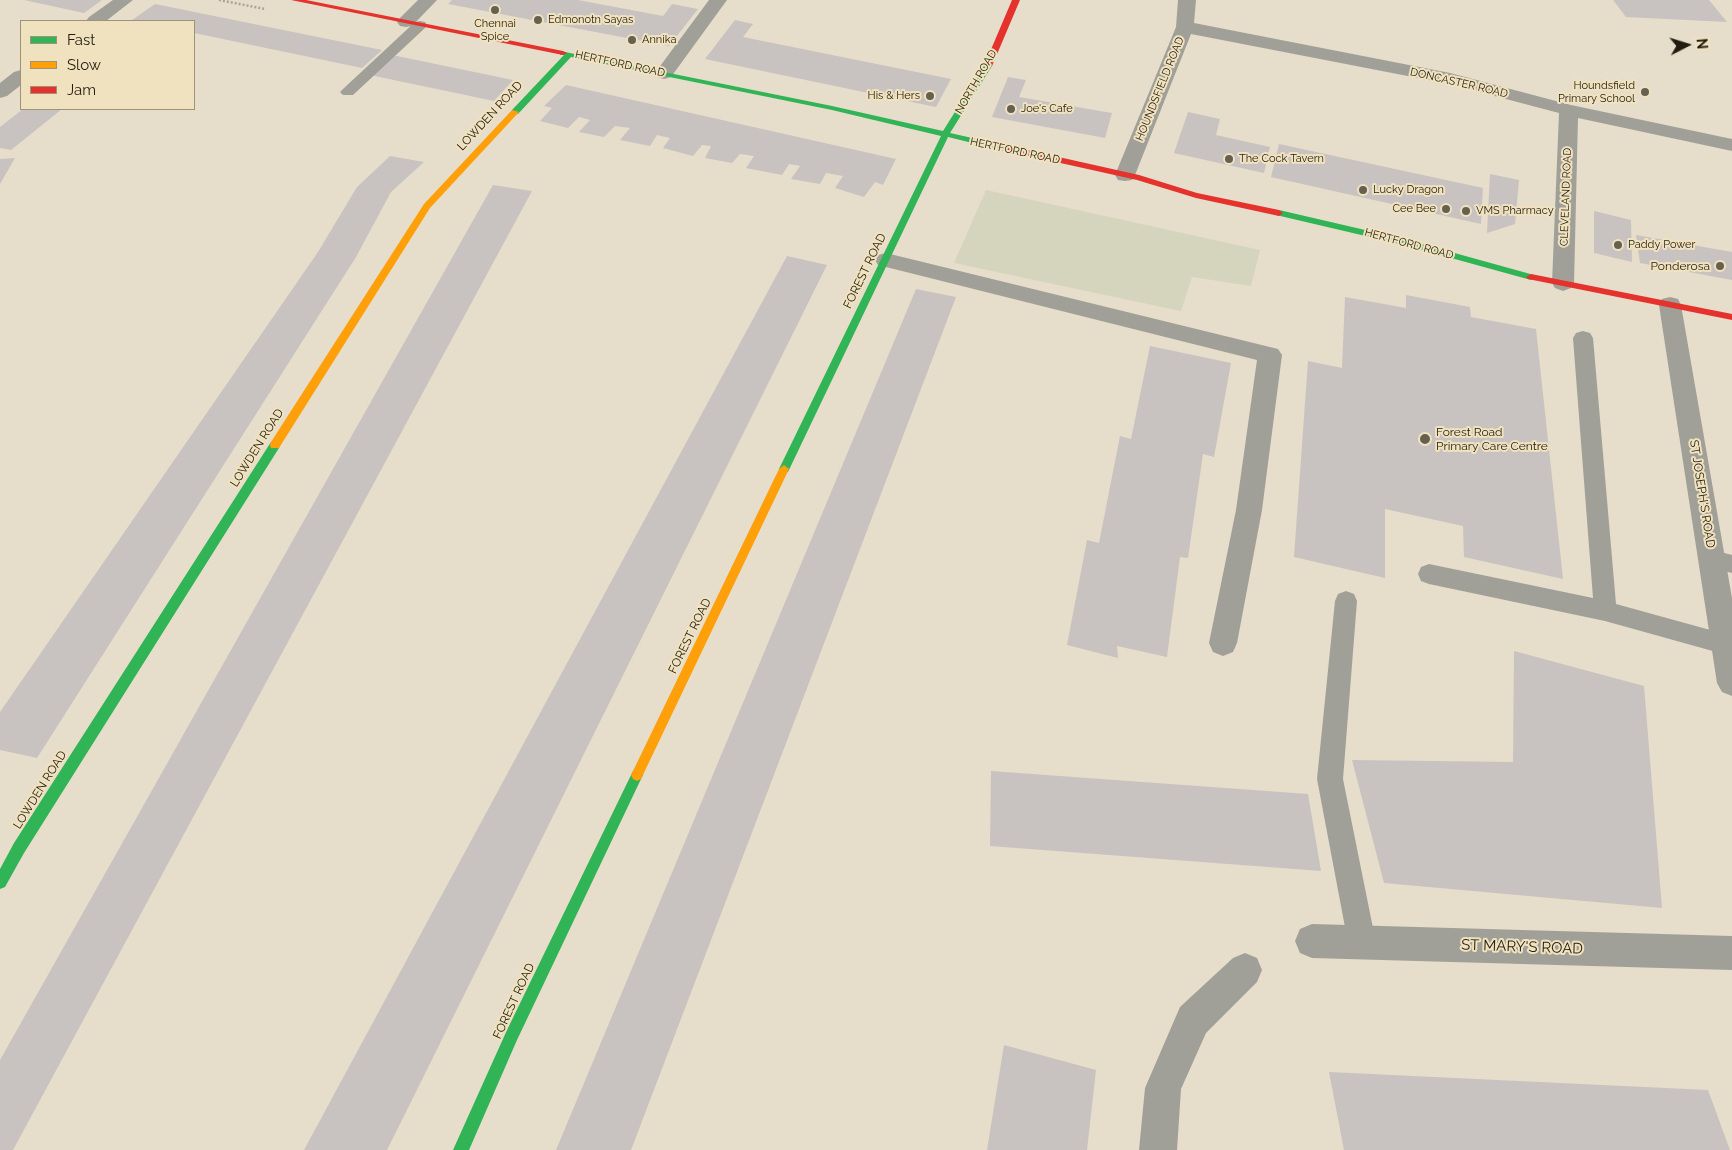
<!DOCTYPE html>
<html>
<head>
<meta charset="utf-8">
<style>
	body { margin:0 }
	#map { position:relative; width:1732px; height:1150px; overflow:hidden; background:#e6ddca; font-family:Raleway,sans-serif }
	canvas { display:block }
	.legend { position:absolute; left:20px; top:20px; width:175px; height:90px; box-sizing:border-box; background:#f1e2bf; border:1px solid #9e9379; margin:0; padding:6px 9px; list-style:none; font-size:15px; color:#211c0f }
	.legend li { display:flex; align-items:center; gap:10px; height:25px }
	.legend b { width:25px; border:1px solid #9e9379 }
	.north { position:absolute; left:1662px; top:20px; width:50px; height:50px; -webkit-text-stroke:4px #f1e2bf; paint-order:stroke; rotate:85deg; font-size:14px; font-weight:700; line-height:20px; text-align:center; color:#211c0f }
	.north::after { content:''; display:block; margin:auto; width:18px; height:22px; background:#211c0f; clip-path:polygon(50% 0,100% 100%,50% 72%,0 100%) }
</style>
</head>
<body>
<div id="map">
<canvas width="1732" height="1150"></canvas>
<ul class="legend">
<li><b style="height:6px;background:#30b455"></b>Fast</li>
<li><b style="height:6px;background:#ff9f0a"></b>Slow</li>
<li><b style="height:6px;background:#e5322d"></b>Jam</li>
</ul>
<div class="north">N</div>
</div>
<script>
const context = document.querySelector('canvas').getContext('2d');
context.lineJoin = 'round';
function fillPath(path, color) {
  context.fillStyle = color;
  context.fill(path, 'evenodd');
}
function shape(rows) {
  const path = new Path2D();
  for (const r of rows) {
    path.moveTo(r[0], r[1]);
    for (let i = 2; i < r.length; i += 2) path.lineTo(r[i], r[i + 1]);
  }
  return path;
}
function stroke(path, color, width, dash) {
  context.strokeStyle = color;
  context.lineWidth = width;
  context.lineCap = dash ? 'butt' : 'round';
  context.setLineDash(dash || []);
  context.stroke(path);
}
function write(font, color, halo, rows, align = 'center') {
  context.font = font + ' Raleway,sans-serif';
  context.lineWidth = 4;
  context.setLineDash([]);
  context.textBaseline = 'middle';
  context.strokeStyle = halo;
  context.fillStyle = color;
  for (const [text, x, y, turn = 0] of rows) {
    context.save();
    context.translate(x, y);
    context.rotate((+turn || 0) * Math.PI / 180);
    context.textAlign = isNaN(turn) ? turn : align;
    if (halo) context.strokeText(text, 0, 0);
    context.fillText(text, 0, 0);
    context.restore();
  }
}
fillPath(shape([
	[986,190,1260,250,1251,286,1192,277,1181,311,954,263]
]), '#d4d5bc');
fillPath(shape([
	[24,0,102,0,84,13],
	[452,0,578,0,663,16,672,4,698,9,669,46,448,4],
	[1613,0,1709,0,1727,22,1626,17],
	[155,4,382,50,362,68,194,33,194,21,132,20],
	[735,20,753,24,743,37,951,79,936,107,705,59],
	[392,55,513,80,494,101,370,75],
	[1008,77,1026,80,1019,97,1112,113,1105,138,992,117],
	[566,85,896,159,883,185,875,182,864,197,835,188,843,176,826,173,820,184,791,179,800,166,789,164,782,175,746,168,754,156,740,154,732,163,705,158,711,146,702,145,693,156,663,148,670,138,657,135,650,146,620,140,630,128,615,126,604,137,579,132,590,120,579,117,568,128,540,121,552,108,544,106],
	[23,109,62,109,11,150,0,148,0,127],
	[1188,112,1220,119,1216,135,1270,147,1264,173,1174,153],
	[1279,144,1483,188,1481,224,1271,177],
	[390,156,424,162,391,192,356,257,37,758,0,750,0,712,318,252,357,187],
	[15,158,0,184,0,159],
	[1490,174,1519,180,1515,224,1487,233],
	[493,185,532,191,13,1150,0,1150,0,1060],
	[1594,211,1631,220,1632,262,1594,253],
	[1636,235,1732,252,1732,280,1640,263],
	[787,256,827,265,387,1150,304,1150],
	[916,289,956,297,631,1150,556,1150],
	[1406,295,1470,307,1471,317,1536,329,1563,579,1464,557,1463,526,1385,509,1385,578,1294,557,1308,361,1342,368,1345,297,1406,308],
	[1150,346,1231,363,1214,457,1203,454,1188,558,1180,557,1167,657,1117,646,1118,658,1067,645,1087,540,1099,543,1120,436,1131,439],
	[1514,651,1644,686,1662,908,1384,883,1352,760,1513,762],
	[991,771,1308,794,1321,871,990,846],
	[1004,1045,1096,1070,1087,1150,987,1150],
	[1329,1072,1708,1090,1730,1150,1344,1150]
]), '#c8c3c1');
stroke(shape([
	[219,0,265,9]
]), '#a9a69b', 2.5, [2, 2]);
fillPath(shape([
	[420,21,425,22,427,25,425,28,353,95,343,95,340,92,343,89,415,22,420,21],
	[1583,331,1590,333,1593,338,1616,604,1732,636,1732,654,1727,655,1605,621,1429,584,1421,581,1418,574,1421,567,1429,564,1593,598,1573,338,1576,333,1583,331],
	[1713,550,1732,555,1732,573,1705,566,1702,559,1705,552,1713,550],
	[1346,591,1354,594,1357,601,1343,779,1376,943,1372,953,1362,957,1352,953,1348,943,1317,779,1335,601,1338,594,1346,591]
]), '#a0a099');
fillPath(shape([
	[113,0,133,0,106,21,86,21,89,17,113,0],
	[418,0,437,0,412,26,406,27,400,26,397,22,400,18,418,0],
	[709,0,727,0,671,77,664,79,657,77,655,73,709,0],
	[1178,0,1196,0,1194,23,1450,73,1571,105,1732,139,1732,151,1578,118,1574,283,1571,288,1563,291,1555,288,1552,283,1559,113,1449,84,1191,34,1135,175,1132,180,1125,181,1118,180,1115,175,1176,27,1178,0],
	[21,70,21,85,7,96,0,98,0,83,14,72,21,70],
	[886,253,1278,349,1282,355,1262,510,1237,643,1233,652,1223,656,1213,652,1209,643,1236,510,1257,360,878,265,875,260,878,255,886,253],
	[1670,297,1678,299,1681,305,1732,598,1732,696,1722,692,1717,683,1659,305,1662,299,1670,297],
	[1312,924,1732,936,1732,970,1312,958,1300,953,1295,941,1300,929,1312,924],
	[1245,953,1257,958,1262,970,1257,982,1206,1033,1181,1089,1177,1150,1139,1150,1145,1088,1180,1007,1233,958,1245,953]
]), '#a0a099');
fillPath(shape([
	[560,51,832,106,943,131,985,64,992,66,950,133,1008,146,1009,148,1005,151,948,137,788,472,784,473,779,469,941,136,832,110,571,57,518,114,512,114,512,110,564,55,560,55,560,51],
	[1279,210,1404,239,1534,275,1536,277,1531,280,1404,245,1276,215,1275,213,1279,210],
	[275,441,280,445,279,448,24,853,5,887,0,889,0,869,14,843,271,442,275,441],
	[637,769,641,771,643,775,641,779,517,1040,469,1150,453,1150,507,1030,633,771,637,769]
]), '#30b455');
fillPath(shape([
	[512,110,519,112,430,208,279,448,271,448,270,445,271,442,424,204,512,110],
	[784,465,789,469,641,779,637,781,633,779,631,775,633,771,779,469,784,465]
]), '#ff9f0a');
fillPath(shape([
	[291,0,306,0,563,51,567,53,563,55,291,0],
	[1012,0,1020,0,992,66,985,68,984,66,1012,0],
	[1005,145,1139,175,1197,193,1279,210,1283,213,1279,216,1196,198,1137,180,1002,150,1002,146,1005,145],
	[1531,274,1732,314,1732,320,1528,279,1526,277,1531,274]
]), '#e5322d');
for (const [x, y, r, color] of [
	[495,10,5,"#666050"],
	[538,20,5,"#666050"],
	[632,40,5,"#666050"],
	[1645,92,5,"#666050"],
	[930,96,5,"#666050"],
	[1011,109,5,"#666050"],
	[1229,159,5,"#666050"],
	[1363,190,5,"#666050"],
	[1446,209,5,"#666050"],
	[1466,211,5,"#666050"],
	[1618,245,5,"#666050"],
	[1720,266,5,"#666050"],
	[1425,439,6,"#666050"]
]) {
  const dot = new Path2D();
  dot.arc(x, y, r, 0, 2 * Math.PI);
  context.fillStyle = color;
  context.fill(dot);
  stroke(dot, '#f1e2bf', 2);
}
write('11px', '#211c0f', '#f1e2bf', [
	["Edmonotn Sayas",548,20],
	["Chennai",495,24,"center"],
	["Spice",495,37,"center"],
	["Annika",642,40],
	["Houndsfield",1635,86,"right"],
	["Primary School",1635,99,"right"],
	["His & Hers",920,96,"right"],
	["Joe's Cafe",1021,109],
	["The Cock Tavern",1239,159],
	["Lucky Dragon",1373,190],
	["Cee Bee",1436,209,"right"],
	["VMS Pharmacy",1476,211],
	["Paddy Power",1628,245]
], 'left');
write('11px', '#211c0f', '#f1e2bf', [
	["HERTFORD ROAD",620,64,12],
	["NORTH ROAD",976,82,-60],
	["DONCASTER ROAD",1459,83,13],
	["HOUNDSFIELD ROAD",1160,89,-68],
	["HERTFORD ROAD",1015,151,12],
	["CLEVELAND ROAD",1566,197,-88],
	["HERTFORD ROAD",1409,244,15]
]);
write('12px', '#211c0f', '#f1e2bf', [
	["LOWDEN ROAD",490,116,-47],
	["FOREST ROAD",865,271,-64],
	["LOWDEN ROAD",257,448,-58],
	["ST JOSEPH'S ROAD",1702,494,81],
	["FOREST ROAD",690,636,-64],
	["LOWDEN ROAD",40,790,-58],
	["FOREST ROAD",514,1001,-65]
]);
write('12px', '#211c0f', '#f1e2bf', [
	["Ponderosa",1710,266],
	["Forest Road",1436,432,"left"],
	["Primary Care Centre",1436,446,"left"]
], 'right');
write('15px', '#211c0f', '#f1e2bf', [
	["ST MARY'S ROAD",1522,947,2]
]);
</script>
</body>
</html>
